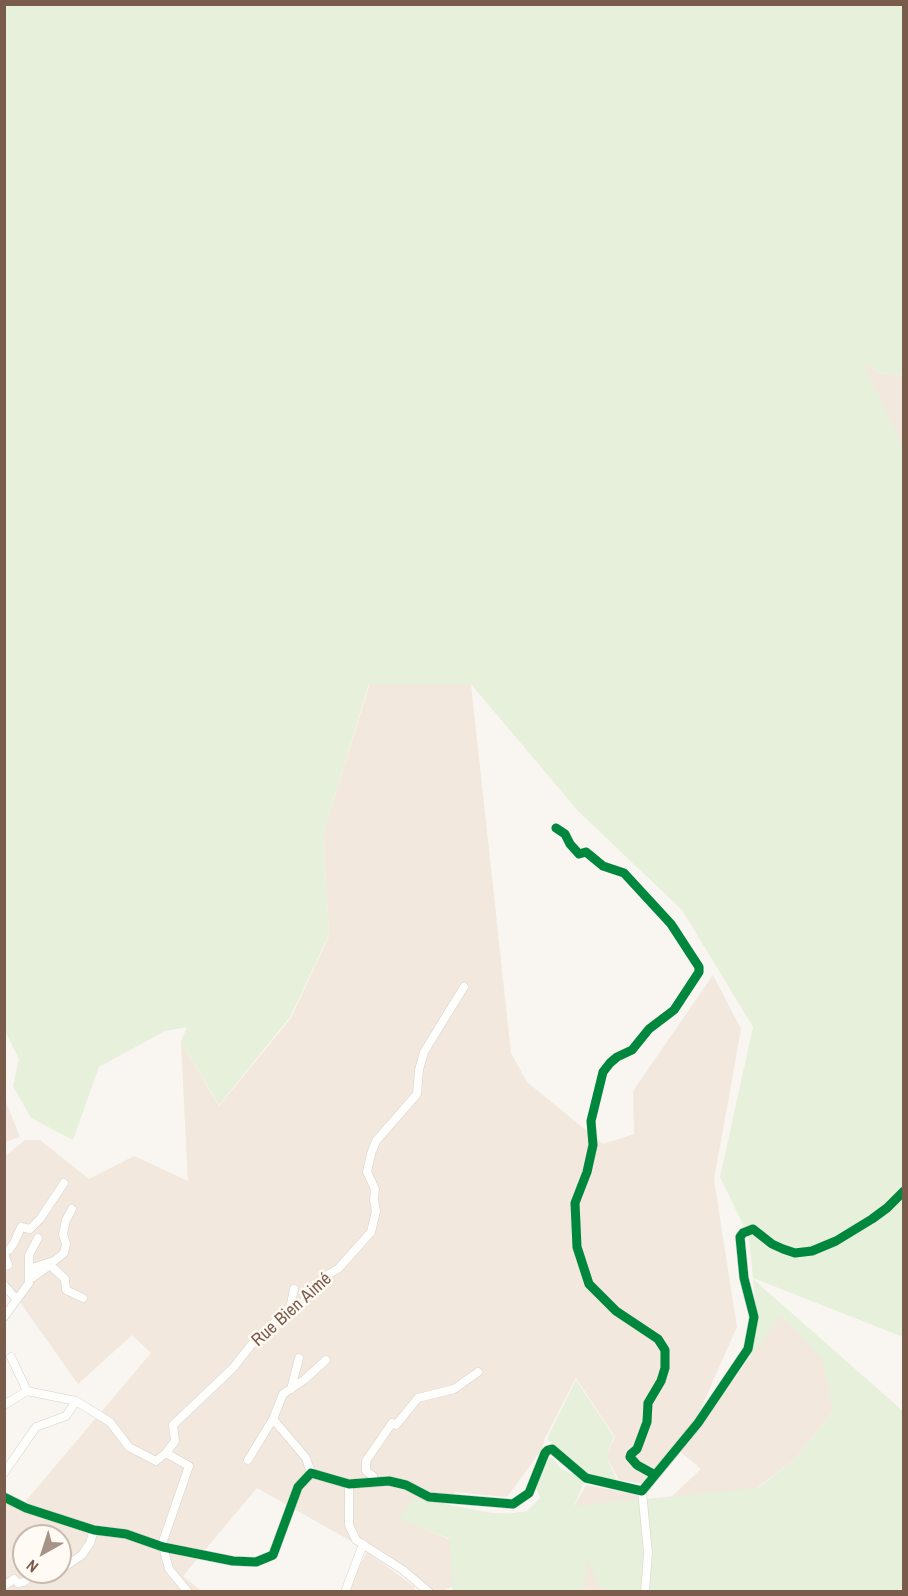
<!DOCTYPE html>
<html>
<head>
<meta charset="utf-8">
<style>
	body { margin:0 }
	#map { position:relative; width:908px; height:1596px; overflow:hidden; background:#f9f5f0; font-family:"Archivo Narrow",sans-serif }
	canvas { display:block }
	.frame { position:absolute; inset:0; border:6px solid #7a5c4d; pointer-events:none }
	.north { position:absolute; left:12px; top:1524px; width:60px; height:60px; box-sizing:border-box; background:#fffaf3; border:2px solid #cabbb1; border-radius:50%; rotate:219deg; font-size:16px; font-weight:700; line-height:24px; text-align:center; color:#7a5c4d }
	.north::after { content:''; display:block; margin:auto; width:21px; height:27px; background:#a69286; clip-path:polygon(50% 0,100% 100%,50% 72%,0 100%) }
</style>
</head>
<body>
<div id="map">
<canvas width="908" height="1596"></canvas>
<div class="frame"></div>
<div class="north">N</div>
</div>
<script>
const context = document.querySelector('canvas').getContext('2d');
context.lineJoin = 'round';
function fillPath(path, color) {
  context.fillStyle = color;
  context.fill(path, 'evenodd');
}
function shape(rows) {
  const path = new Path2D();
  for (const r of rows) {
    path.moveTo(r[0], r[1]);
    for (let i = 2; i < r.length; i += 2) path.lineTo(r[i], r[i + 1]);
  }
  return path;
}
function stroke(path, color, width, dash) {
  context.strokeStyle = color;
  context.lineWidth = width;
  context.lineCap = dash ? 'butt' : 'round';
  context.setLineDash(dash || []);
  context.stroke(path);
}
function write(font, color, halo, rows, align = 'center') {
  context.font = font + ' "Archivo Narrow",sans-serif';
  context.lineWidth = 5;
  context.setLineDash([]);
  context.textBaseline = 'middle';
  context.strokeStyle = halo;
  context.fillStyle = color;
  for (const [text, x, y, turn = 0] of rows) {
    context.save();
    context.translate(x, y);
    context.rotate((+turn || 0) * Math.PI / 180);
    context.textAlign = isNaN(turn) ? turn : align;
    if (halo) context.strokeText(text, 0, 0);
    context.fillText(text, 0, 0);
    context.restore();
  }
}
fillPath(shape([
	[862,361,879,373,903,376,903,449],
	[370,683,471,684,511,1053,527,1082,603,1144,634,1134,633,1091,713,975,741,1029,714,1180,737,1327,697,1417,643,1484,619,1480,606,1456,615,1437,576,1378,545,1438,542,1449,507,1497,455,1492,422,1528,460,1544,466,1580,443,1591,428,1591,388,1562,257,1488,183,1576,201,1591,5,1591,5,1502,19,1509,151,1353,132,1335,78,1384,5,1281,4,1157,25,1140,40,1140,89,1179,134,1156,188,1181,181,1042,219,1106,291,1018,329,936,323,834],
	[24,1536,60,1536,60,1572,24,1572],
	[4,1097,20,1137,5,1142,4,1142],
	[781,1315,823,1359,834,1410,795,1459,727,1511,744,1591,475,1592,483,1533,492,1513,536,1515,564,1525,586,1485,639,1495,650,1517,701,1469,681,1452],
	[367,1552,415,1587,413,1591,346,1592]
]), '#f2e8de');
fillPath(shape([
	[4,5,903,5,903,376,879,373,863,362,904,449,903,1337,753,1278,749,1237,720,1177,753,1027,682,910,578,811,471,684,369,684,323,834,329,935,290,1017,219,1105,181,1042,187,1027,165,1031,99,1067,73,1140,31,1118,13,1086,19,1059,4,1029],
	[753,1279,903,1411,903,1591,601,1591,588,1559,583,1591,452,1591,450,1539,399,1519,413,1498,492,1513,491,1516,527,1511,540,1498,536,1487,549,1458,552,1457,561,1469,585,1480,574,1506,758,1488,795,1459,834,1410,822,1359,781,1315,722,1398,750,1356,757,1320],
	[576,1380,614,1437,606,1456,617,1480,588,1476,547,1439]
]), '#e7f0db');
const minor = shape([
	[556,828,565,834,570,844,579,854,586,852,603,866,624,873,671,924,699,967,699,972,674,1010,649,1029,632,1050,617,1057,610,1063,603,1072,591,1121,593,1145,587,1172,575,1203,577,1247,589,1284,616,1311,658,1339,665,1350,665,1368,661,1381,648,1403,647,1422,637,1449,631,1454,630,1457,637,1465,655,1475],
	[753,1229,772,1244,783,1249,795,1253,812,1251,836,1241,872,1219,887,1208,904,1191],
	[4,1251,9,1250,14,1243,21,1227,30,1229,40,1219,64,1183],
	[4,1253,8,1265,4,1266],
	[29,1269,54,1261,64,1253,66,1244,63,1234,66,1220,72,1209],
	[29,1277,32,1278,50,1265,65,1279,66,1290,83,1298],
	[4,1285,16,1299],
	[290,1309,294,1289],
	[4,1317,29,1283,29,1255,38,1238],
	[11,1357,27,1391],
	[291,1389,299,1358],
	[4,1405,27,1391,76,1401,110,1422,129,1447,156,1461,166,1453,175,1441,173,1425,233,1368,251,1345,277,1320,290,1309,301,1304,325,1276,338,1269,371,1232,376,1211,374,1200,375,1189,367,1172,371,1154,376,1141,417,1094,419,1070,424,1052,464,987],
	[248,1460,273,1419],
	[4,1473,36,1427,66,1416,76,1401],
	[311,1473,306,1458,273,1419,283,1394,304,1380,326,1360],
	[371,1483,373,1476,366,1471,366,1461,392,1423,396,1425,418,1398,454,1389,478,1372],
	[349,1484,349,1525,356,1540,403,1570,429,1592],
	[642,1491,648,1553,645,1592],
	[161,1547,189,1466,166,1453],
	[163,1547,169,1569,188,1592],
	[60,1570,82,1555,90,1543,94,1530],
	[4,1586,14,1579,18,1583,24,1582,35,1573,53,1572],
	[345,1592,363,1544]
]);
const tertiary = shape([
	[4,1497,26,1508,94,1530,126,1534,163,1547,233,1561,256,1562,273,1555,298,1487,311,1473,349,1484,389,1481,406,1485,429,1497,513,1504,529,1493,545,1453,548,1450,552,1449,586,1478,642,1491,698,1423,748,1349,754,1317,744,1278,740,1237,743,1233,753,1229]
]);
stroke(minor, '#d7d1cb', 9);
stroke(tertiary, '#d7d1cb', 10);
stroke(minor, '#fefefd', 8);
stroke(tertiary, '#fefefd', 9);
stroke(shape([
	[556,828,565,834,570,844,579,854,586,852,603,866,624,873,671,924,699,967,699,972,674,1010,649,1029,632,1050,617,1057,610,1063,603,1072,591,1121,593,1145,587,1172,575,1203,577,1247,589,1284,616,1311,658,1339,665,1350,665,1368,661,1381,648,1403,647,1422,637,1449,631,1454,630,1457,637,1465,655,1475],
	[4,1497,26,1508,94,1530,126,1534,163,1547,233,1561,256,1562,273,1555,298,1487,311,1473,349,1484,389,1481,406,1485,429,1497,513,1504,529,1493,545,1453,548,1450,552,1449,586,1478,642,1491,698,1423,748,1349,754,1317,744,1278,740,1237,743,1233,753,1229,772,1244,783,1249,795,1253,812,1251,836,1241,872,1219,887,1208,904,1191]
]), '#00873e', 9);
write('18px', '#7a5c4d', '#fffaf3', [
	["Rue Bien Aimé",292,1310,-42]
]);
</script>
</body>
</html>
